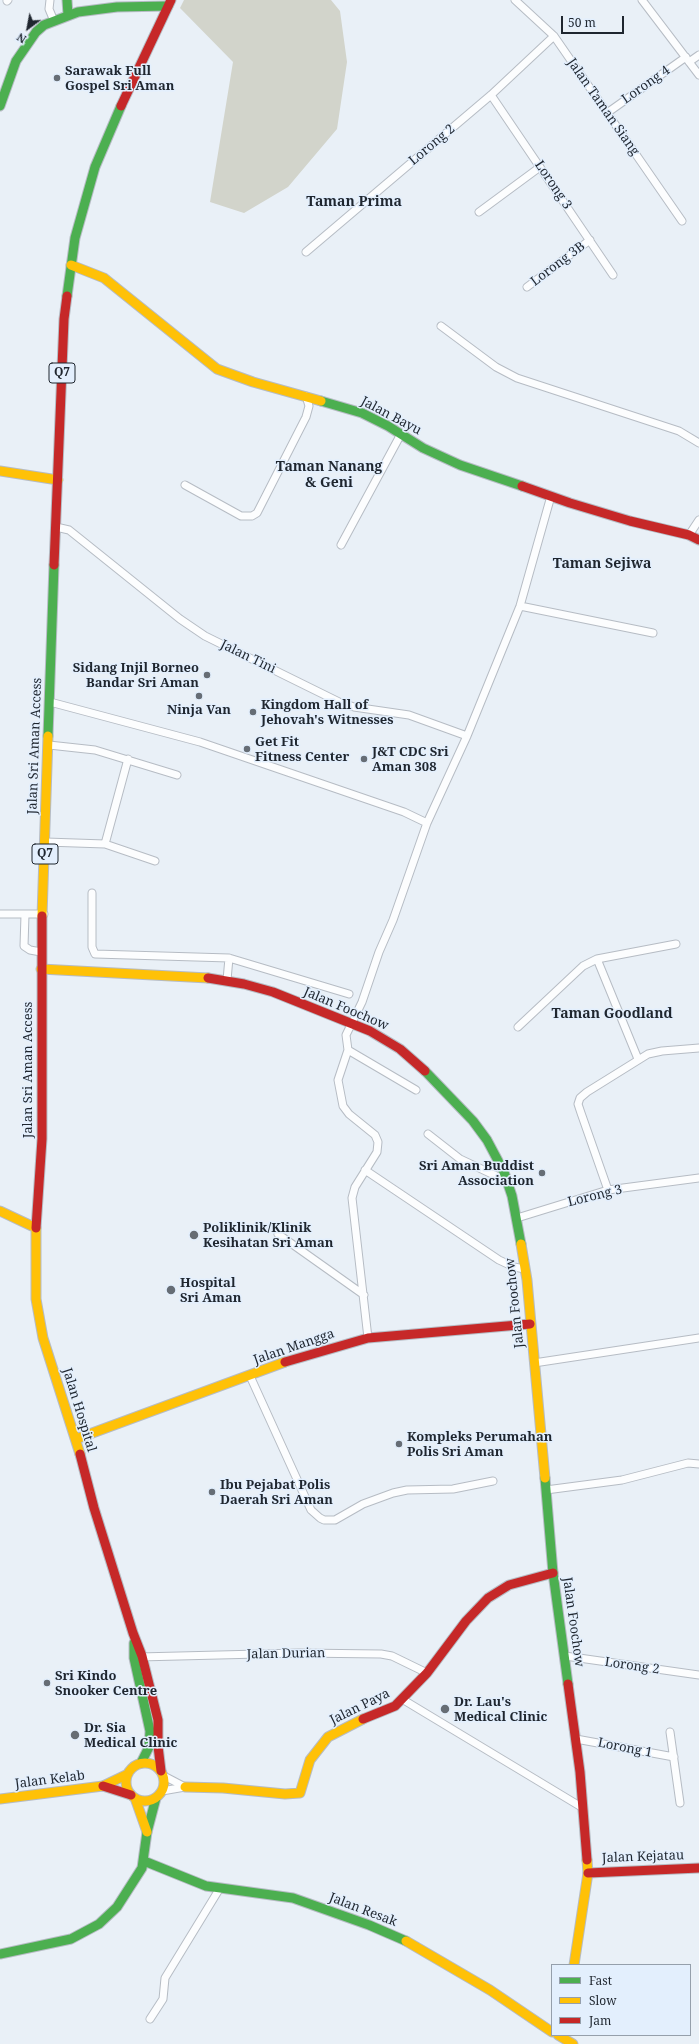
<!DOCTYPE html>
<html>
<head>
<meta charset="utf-8">
<style>
	body { margin:0 }
	#map { position:relative; width:699px; height:2044px; overflow:hidden; background:#e9f0f7; font-family:"Noto Serif",serif }
	canvas { display:block }
	.legend { position:absolute; left:551px; top:1964px; width:140px; height:72px; box-sizing:border-box; background:#e3effd; border:1px solid #959fab; margin:0; padding:5px 7px; list-style:none; font-size:12px; color:#1f262f }
	.legend li { display:flex; align-items:center; gap:8px; height:20px }
	.legend b { width:20px; border:1px solid #959fab }
	.north { position:absolute; left:8px; top:8px; width:40px; height:40px; -webkit-text-stroke:3px #e3effd; paint-order:stroke; rotate:212deg; font-size:11px; font-weight:700; line-height:16px; text-align:center; color:#1f262f }
	.north::after { content:''; display:block; margin:auto; width:14px; height:18px; background:#1f262f; clip-path:polygon(50% 0,100% 100%,50% 72%,0 100%) }
	.scale { position:absolute; left:561px; top:16px; width:63px; height:18px; box-sizing:border-box; border:2px solid #1f262f; border-top:0; padding-left:5px; font-size:12px; line-height:14px; white-space:nowrap; color:#1f262f; -webkit-text-stroke:3px #e3effd; paint-order:stroke }
</style>
</head>
<body>
<div id="map">
<canvas width="699" height="2044"></canvas>
<ul class="legend">
<li><b style="height:5px;background:#4caf50"></b>Fast</li>
<li><b style="height:5px;background:#ffc107"></b>Slow</li>
<li><b style="height:5px;background:#c62828"></b>Jam</li>
</ul>
<div class="north">N</div>
<div class="scale">50 m</div>
</div>
<script>
const context = document.querySelector('canvas').getContext('2d');
context.lineJoin = 'round';
function fillPath(path, color) {
  context.fillStyle = color;
  context.fill(path, 'evenodd');
}
function shape(rows) {
  const path = new Path2D();
  for (const r of rows) {
    if (r.length === 3) {
      path.moveTo(r[0] + r[2], r[1]);
      path.arc(r[0], r[1], r[2], 0, 2 * Math.PI);
      continue;
    }
    path.moveTo(r[0], r[1]);
    for (let i = 2; i < r.length; i += 2) path.lineTo(r[i], r[i + 1]);
  }
  return path;
}
function stroke(path, color, width, dash) {
  context.strokeStyle = color;
  context.lineWidth = width;
  context.lineCap = dash ? 'butt' : 'round';
  context.setLineDash(dash || []);
  context.stroke(path);
}
function write(font, color, halo, rows, align = 'center') {
  context.font = font + ' "Noto Serif",serif';
  context.lineWidth = 3;
  context.setLineDash([]);
  context.textBaseline = 'middle';
  context.strokeStyle = halo;
  context.fillStyle = color;
  for (const [text, x, y, turn = 0] of rows) {
    context.save();
    context.translate(x, y);
    context.rotate((+turn || 0) * Math.PI / 180);
    context.textAlign = isNaN(turn) ? turn : align;
    if (halo) context.strokeText(text, 0, 0);
    context.fillText(text, 0, 0);
    context.restore();
  }
}
fillPath(shape([
	[184,0,331,0,340,11,347,62,337,129,288,187,244,213,210,202,233,62,180,8]
]), '#d2d4cb');
const street = shape([
	[50,0,49,9,54,21],
	[515,0,554,36,682,221],
	[642,0,699,75],
	[7,1,8,0],
	[689,62,699,55],
	[491,95,613,275],
	[607,113,686,57],
	[479,212,540,167],
	[306,252,491,95,554,36],
	[527,287,590,240],
	[441,326,496,367,517,378,679,431,699,443],
	[185,485,241,516,252,516,257,513,306,417,309,406,306,396],
	[56,527,69,530,79,538,180,619,205,636,339,702,354,707,409,715,467,736],
	[689,535,699,520],
	[341,545,401,434],
	[520,606,653,633],
	[50,702,200,742,404,812,427,823],
	[49,745,95,750,177,775],
	[46,842,105,844,155,861],
	[105,844,128,759],
	[92,893,92,947,95,954,229,958,349,994],
	[0,914,44,914],
	[25,915,24,946,30,950,41,952],
	[597,959,638,1059],
	[227,980,229,958],
	[518,1027,583,966,597,959,676,944],
	[348,1050,416,1090],
	[428,1134,460,1159,507,1181],
	[365,1170,499,1260,514,1267,525,1269],
	[608,1190,581,1113,578,1104,580,1098,587,1092,648,1054,662,1051,699,1048],
	[517,1218,608,1190,699,1178],
	[278,1234,364,1295],
	[368,1338,352,1198,355,1187,377,1152,378,1142,375,1135,349,1114,343,1106,338,1080,348,1050,346,1035,362,1002,379,952,393,920,427,823,467,736,520,606,551,496],
	[534,1363,699,1338],
	[250,1376,311,1510,320,1518,324,1520,335,1520,363,1504,393,1493,407,1490,453,1489,493,1481],
	[546,1490,622,1480,688,1463,699,1464],
	[565,1656,699,1675],
	[139,1657,299,1653,381,1654,392,1656,427,1673],
	[402,1699,583,1808],
	[670,1732,680,1803],
	[576,1739,674,1757],
	[164,1776,185,1787],
	[162,1791,185,1787],
	[150,2019,163,1999,165,1978,220,1888]
]);
const fast = shape([
	[67,0,68,15],
	[0,106,16,61,36,32,44,25,78,12,117,7,168,6],
	[67,296,75,238,95,167,121,106],
	[321,401,362,413,388,426,423,448,460,465,522,486],
	[48,736,54,565],
	[425,1071,473,1121,487,1140,504,1172,512,1196,521,1244],
	[545,1478,553,1573,568,1684],
	[134,1643,134,1658,150,1731,149,1747,141,1763],
	[144,1861,206,1886,293,1898,369,1925,406,1941],
	[0,1954,71,1939,99,1924,117,1907,142,1868,147,1832,156,1798]
]);
const slow = shape([
	[71,265,104,278,217,369,253,382,321,401],
	[0,471,58,480],
	[42,916,48,736],
	[41,969,208,978],
	[0,1211,36,1228,36,1299,43,1338,80,1454],
	[521,1244,527,1280,545,1478],
	[76,1439,285,1362],
	[145,1782,19],
	[185,1787,223,1788,285,1794,300,1793,310,1760,328,1737,363,1719],
	[135,1798,147,1832],
	[0,1799,103,1786,128,1774],
	[406,1941,490,1990,552,2032],
	[574,1965,588,1873,587,1860],
	[558,2035,573,2044]
]);
const jam = shape([
	[121,106,171,0],
	[522,486,570,503,630,521,689,535,699,540],
	[54,565,64,319,67,296],
	[208,978,244,984,273,992,370,1031,400,1049,425,1071],
	[36,1228,42,1139,42,916],
	[285,1362,368,1338,530,1324],
	[80,1454,94,1508,133,1633,142,1656,158,1720,158,1746,161,1771],
	[568,1684,580,1772,587,1860],
	[363,1719,395,1706,427,1673,466,1621,488,1598,509,1585,553,1573],
	[103,1786,131,1795],
	[588,1873,699,1868]
]);
stroke(street, '#b6bcc4', 9);
stroke(fast, '#b6bcc4', 11);
stroke(slow, '#b6bcc4', 11);
stroke(jam, '#b6bcc4', 11);
stroke(street, '#fcfdfe', 7);
stroke(fast, '#4caf50', 9);
stroke(slow, '#ffc107', 9);
stroke(jam, '#c62828', 9);
for (const [x, y, r, color] of [
	[57,78,4,"#666d75"],
	[207,675,4,"#666d75"],
	[199,696,4,"#666d75"],
	[253,712,4,"#666d75"],
	[247,749,4,"#666d75"],
	[364,759,4,"#666d75"],
	[542,1173,4,"#666d75"],
	[194,1235,5,"#666d75"],
	[171,1290,5,"#666d75"],
	[399,1444,4,"#666d75"],
	[212,1492,4,"#666d75"],
	[47,1683,4,"#666d75"],
	[445,1709,5,"#666d75"],
	[75,1735,5,"#666d75"]
]) {
  const dot = new Path2D();
  dot.arc(x, y, r, 0, 2 * Math.PI);
  context.fillStyle = color;
  context.fill(dot);
  stroke(dot, '#e3effd', 1.5);
}
for (const [x, y, w] of [
	[62,373,26],
	[45,854,26]
]) {
  const box = new Path2D();
  box.roundRect(x - w / 2, y - 10, w, 20, 3);
  context.fillStyle = '#e3effd';
  context.fill(box);
  stroke(box, '#1f262f', 1);
}
write('bold 12px', '#1f262f', null, [
	["Q7",62,373],
	["Q7",45,854]
]);
write('bold 13px', '#1f262f', '#e3effd', [
	["Sarawak Full",65,71],
	["Gospel Sri Aman",65,86],
	["Sidang Injil Borneo",199,668,"right"],
	["Bandar Sri Aman",199,683,"right"],
	["Kingdom Hall of",261,705],
	["Jehovah's Witnesses",261,720],
	["Ninja Van",199,710,"center"],
	["Get Fit",255,742],
	["Fitness Center",255,757],
	["J&T CDC Sri",372,752],
	["Aman 308",372,767],
	["Sri Aman Buddist",534,1166,"right"],
	["Association",534,1181,"right"],
	["Poliklinik/Klinik",203,1228],
	["Kesihatan Sri Aman",203,1243],
	["Hospital",180,1283],
	["Sri Aman",180,1298],
	["Kompleks Perumahan",407,1437],
	["Polis Sri Aman",407,1452],
	["Ibu Pejabat Polis",220,1485],
	["Daerah Sri Aman",220,1500],
	["Sri Kindo",55,1676],
	["Snooker Centre",55,1691],
	["Dr. Lau's",454,1702],
	["Medical Clinic",454,1717],
	["Dr. Sia",84,1728],
	["Medical Clinic",84,1743]
], 'left');
write('13px', '#1f262f', '#e3effd', [
	["Lorong 4",646,85,-35],
	["Jalan Taman Siang",603,107,55],
	["Lorong 2",432,145,-40],
	["Lorong 3",553,185,56],
	["Lorong 3B",558,264,-37],
	["Jalan Bayu",391,416,28],
	["Jalan Tini",248,657,26],
	["Jalan Sri Aman Access",35,746,-88],
	["Jalan Foochow",346,1009,23],
	["Jalan Sri Aman Access",28,1070,-90],
	["Lorong 3",595,1196,-14],
	["Jalan Foochow",515,1303,-96],
	["Jalan Mangga",294,1347,-19],
	["Jalan Hospital",79,1410,73],
	["Jalan Foochow",573,1622,82],
	["Jalan Durian",286,1654,-1],
	["Lorong 2",632,1666,8],
	["Jalan Paya",360,1707,-26],
	["Lorong 1",625,1748,11],
	["Jalan Kelab",50,1780,-7],
	["Jalan Kejatau",643,1857,-2],
	["Jalan Resak",363,1910,21]
]);
write('bold 14px', '#1f262f', '#e3effd', [
	["Taman Prima",354,202],
	["Taman Nanang",329,467],
	["& Geni",329,483],
	["Taman Sejiwa",602,564],
	["Taman Goodland",612,1014]
]);
</script>
</body>
</html>
